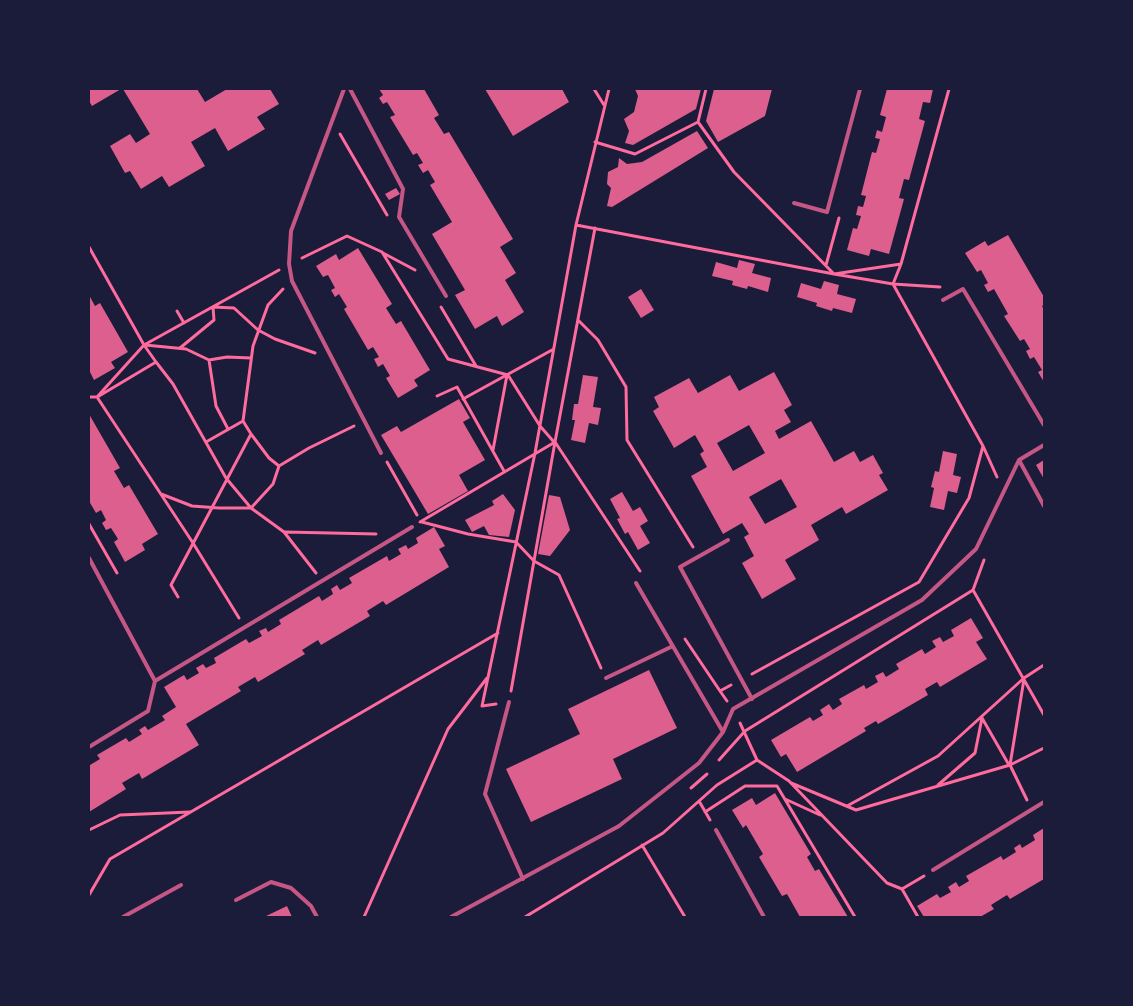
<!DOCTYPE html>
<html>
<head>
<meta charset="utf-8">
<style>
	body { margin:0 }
	#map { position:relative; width:1133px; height:1006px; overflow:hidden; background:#1b1b3a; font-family:"PT Sans Narrow",sans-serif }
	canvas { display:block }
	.frame { position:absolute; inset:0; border:90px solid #1b1b3a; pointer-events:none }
</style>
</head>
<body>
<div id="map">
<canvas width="1133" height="1006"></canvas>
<div class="frame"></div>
</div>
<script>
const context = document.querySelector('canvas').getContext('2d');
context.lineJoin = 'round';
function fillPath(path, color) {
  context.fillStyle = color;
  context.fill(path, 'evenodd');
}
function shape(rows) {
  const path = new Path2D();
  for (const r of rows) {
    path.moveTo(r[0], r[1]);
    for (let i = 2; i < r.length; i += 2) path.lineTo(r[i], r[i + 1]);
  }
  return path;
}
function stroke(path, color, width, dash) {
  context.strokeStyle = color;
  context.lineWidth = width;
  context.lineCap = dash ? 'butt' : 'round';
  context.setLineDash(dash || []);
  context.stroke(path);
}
fillPath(shape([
	[89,89,121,89,92,106,89,101],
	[123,89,197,89,205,102,227,89,270,89,279,104,257,117,265,129,228,151,215,128,191,142,205,166,169,187,162,176,141,189,130,171,125,173,110,146,130,134,136,143,150,134],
	[379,89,424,89,439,115,434,118,444,134,449,132,513,239,500,247,516,273,505,280,524,312,502,326,497,316,475,329,455,295,465,290,432,234,452,222,430,185,435,182,428,170,423,173,418,165,423,163,417,153,413,155,390,117,395,115,387,102,383,104,379,98,383,95],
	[485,89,562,89,569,102,513,136],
	[635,89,701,89,696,109,633,145,625,143,629,131,624,119,634,112,638,96],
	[714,89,772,89,765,116,718,142,706,121],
	[887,89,933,89,930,103,923,102,919,119,925,121,909,180,904,179,899,198,904,199,889,254,871,249,869,256,847,250,853,228,857,229,861,216,856,215,858,206,863,207,866,196,861,195,872,152,876,153,880,139,875,138,877,130,882,132,886,117,880,115],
	[697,131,708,148,612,207,607,206,611,188,607,184,608,172,618,167,619,158,627,164,642,162],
	[396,188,400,194,389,200,385,194],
	[1008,235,1044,297,1044,305,1042,306,1044,310,1044,382,1038,372,1042,370,1034,357,1030,359,1026,351,1030,349,1024,339,1020,341,1004,316,1008,314,994,289,988,292,984,285,988,283,981,270,977,272,965,253,985,241,988,246],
	[358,248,392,304,386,308,396,324,401,321,430,370,414,380,418,386,398,398,386,378,390,376,383,364,378,367,374,359,379,357,373,347,368,350,344,309,347,307,339,294,335,297,331,290,335,288,328,275,323,277,316,266,336,254,339,260],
	[739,260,755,264,752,273,771,278,768,292,748,286,747,289,732,285,733,281,712,276,716,262,737,268],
	[824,281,839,285,837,294,856,299,852,313,833,308,832,311,816,306,817,303,797,297,801,283,821,289],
	[641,289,654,310,641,318,628,297],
	[89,295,95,306,100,303,128,352,111,362,115,368,94,380,89,370],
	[774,372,792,405,784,410,791,422,775,431,779,439,811,421,834,462,854,451,860,462,873,455,883,473,879,475,888,490,846,514,842,507,811,525,819,540,785,560,796,579,762,599,742,563,754,556,744,537,749,534,742,523,723,534,691,476,707,467,700,454,704,451,695,435,674,448,653,411,659,407,654,397,689,378,698,393,730,375,739,391],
	[749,425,765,453,733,471,717,443],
	[781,479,797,507,765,524,749,497],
	[583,375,598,377,593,407,601,408,598,425,589,423,585,443,571,440,575,420,572,420,574,404,578,404],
	[459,399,470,418,463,422,485,460,459,475,468,491,428,514,381,435,397,426,401,432],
	[89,414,120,468,114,471,124,488,129,485,158,534,142,544,145,550,125,562,114,542,118,539,111,528,106,530,102,523,106,520,101,510,96,513,89,501],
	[943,451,957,454,953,475,961,477,957,493,948,491,944,510,930,507,934,488,931,487,935,471,939,472],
	[1044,460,1044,479,1036,465],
	[622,492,633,511,640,507,648,521,640,526,650,543,638,550,628,532,625,534,617,519,620,518,610,499],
	[503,494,515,510,509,537,489,535,484,526,472,532,465,520,494,505,492,501],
	[549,495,560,497,570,530,550,556,538,554],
	[434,527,445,546,439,549,449,567,386,605,383,601,367,611,370,616,321,645,318,640,302,650,305,654,258,682,255,677,238,687,241,691,186,724,199,745,142,779,139,773,122,783,126,789,89,812,89,762,90,765,100,759,97,755,126,738,129,742,142,734,139,730,145,726,148,730,165,720,162,716,176,707,164,687,184,675,187,680,199,673,196,668,203,664,206,668,216,663,214,658,246,639,249,643,262,636,259,631,266,628,268,632,281,624,279,620,319,596,322,601,333,594,331,589,337,585,340,590,352,583,349,578,387,556,389,561,401,554,398,549,406,545,408,549,418,543,416,538],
	[971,618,983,638,976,642,987,659,940,687,937,682,925,689,928,695,878,724,876,721,864,728,866,731,797,772,786,754,781,757,771,740,810,717,813,721,823,715,820,710,829,704,833,710,842,704,839,699,864,685,866,689,878,682,875,676,883,672,886,677,899,669,896,664,922,649,925,654,936,647,932,641,940,637,943,642,954,636,951,630],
	[649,670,677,728,613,759,622,779,531,822,506,769,580,734,568,709],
	[775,793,811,854,807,857,815,871,819,869,848,917,800,917,787,894,782,896,759,857,763,854,746,825,743,828,732,810,752,798,756,805],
	[1044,828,1044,879,1010,899,1007,895,991,905,994,909,980,917,924,917,917,906,937,894,940,898,951,892,948,887,956,882,959,887,969,881,966,876,1001,856,1003,860,1016,852,1014,848,1020,844,1022,848,1035,840,1033,835],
	[287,906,292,917,264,917]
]), '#dd5f8e');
stroke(shape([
	[594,89,604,105],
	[698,122,734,172,834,274,901,264],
	[340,134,387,215],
	[595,142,635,154,698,122,706,89],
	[576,225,834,274,893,284,940,287],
	[89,247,144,345,156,362,99,396],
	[383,253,415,270],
	[302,258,347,236,382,252,448,359,508,375,540,426,554,442],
	[826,265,839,218],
	[893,284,901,264,949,89],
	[441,307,476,366],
	[177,311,184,323],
	[578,320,598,340,626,387,627,440,693,547],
	[145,345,186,349,209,360,227,357,251,358],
	[180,348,214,320,213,307,234,308,258,330,275,339,315,353],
	[209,360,216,406,228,429],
	[156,362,173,384,226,478,251,508,284,532,316,573],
	[437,396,457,387,504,471],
	[89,397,97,397,193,543,239,618],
	[97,397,144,345,279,270],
	[463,399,552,350],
	[251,434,269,458,279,466],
	[206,442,243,421],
	[983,446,997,477],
	[493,450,507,375],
	[387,462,417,515],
	[161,494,192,506,219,508,251,508,273,484,279,466,309,448,354,426],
	[420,522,555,442,640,571],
	[422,522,468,534,516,542,534,561,559,575,601,668],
	[89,524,117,573],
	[285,532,376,534],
	[973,590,1044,715],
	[178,597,171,585,251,434,243,421,253,346,268,305,283,289],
	[685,639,720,691,731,685],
	[752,674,919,582,969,498,983,446,893,284],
	[1024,679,1010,765,1027,800],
	[511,691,555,442,595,228],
	[720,691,727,701],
	[496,704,482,706,535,453,576,225,609,89],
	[982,718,1009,765],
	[719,760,745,731,973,590,984,560],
	[757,760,789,781,887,883,902,889,924,876],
	[791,783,856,810,1010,765,1044,748],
	[938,785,975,753,982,718],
	[691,788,707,774],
	[785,799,820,815],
	[699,801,710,820],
	[847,806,938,756,1024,678,1044,665],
	[705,812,745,786,777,786,855,917],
	[89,830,120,815,190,812],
	[642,845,685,917],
	[902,889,918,917],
	[89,895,110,859,498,633],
	[364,917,448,729,487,678],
	[525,917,663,833,717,785,757,760,740,723]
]), '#ff6b9d', 3);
stroke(shape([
	[344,89,291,231,289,264,292,281,381,453],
	[350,89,403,189,399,217,446,296],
	[794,203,827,212,860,89],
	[943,300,963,289,1044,425],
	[1019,460,1044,506],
	[728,540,680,567,752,699],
	[89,558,155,681],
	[636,583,723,732],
	[606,678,673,646],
	[509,702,485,794,523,879],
	[89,747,148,711,155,681,412,527],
	[716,830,764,917],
	[933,870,1044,802],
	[236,900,271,882,291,888,311,906,317,917],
	[123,917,181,885],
	[451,917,619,826,699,763,723,732,733,709,922,600,976,549,1019,460,1044,445]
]), '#c65784', 4);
</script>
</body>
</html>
